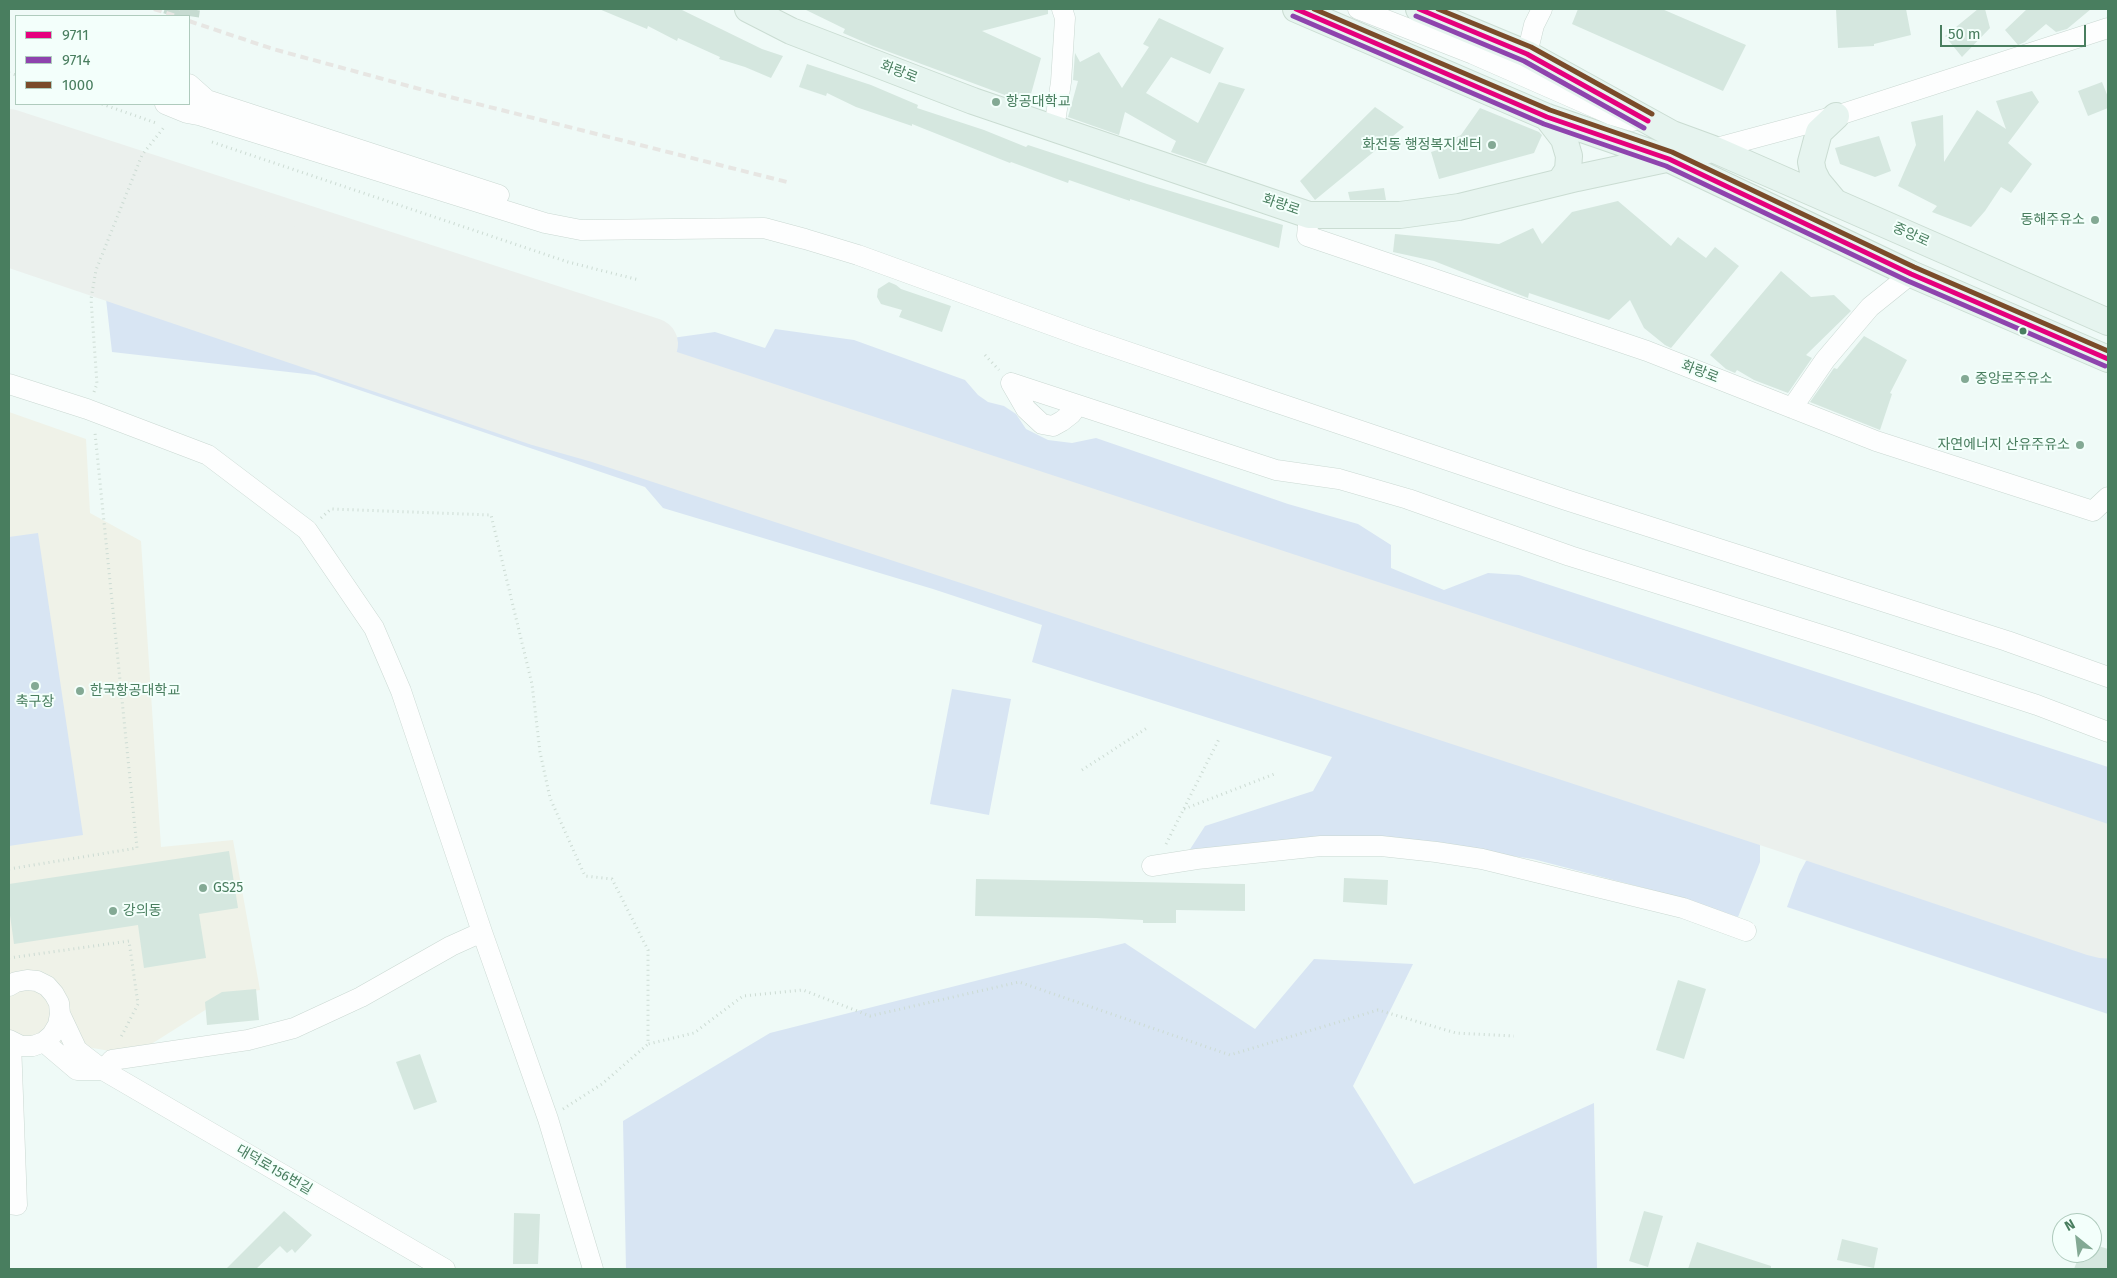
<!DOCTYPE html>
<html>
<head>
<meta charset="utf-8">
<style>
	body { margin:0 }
	#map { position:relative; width:2117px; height:1278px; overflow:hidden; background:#effaf7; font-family:"Fira Sans",sans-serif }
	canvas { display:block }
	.frame { position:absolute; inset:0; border:10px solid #497e5f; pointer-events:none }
	.legend { position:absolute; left:15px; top:15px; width:175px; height:90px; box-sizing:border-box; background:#f3fffb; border:1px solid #afcbbd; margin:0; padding:6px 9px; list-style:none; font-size:15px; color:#497e5f }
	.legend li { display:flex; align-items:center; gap:10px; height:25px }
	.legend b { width:25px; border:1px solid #afcbbd }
	.north { position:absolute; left:2052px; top:1213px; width:50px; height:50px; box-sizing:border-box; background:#f3fffb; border:1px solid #afcbbd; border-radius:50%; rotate:331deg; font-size:14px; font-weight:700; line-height:20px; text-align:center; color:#497e5f }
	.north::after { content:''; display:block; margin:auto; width:18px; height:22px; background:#83a994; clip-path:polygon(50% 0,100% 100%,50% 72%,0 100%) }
	.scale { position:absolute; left:1940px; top:25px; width:146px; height:22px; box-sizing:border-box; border:2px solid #497e5f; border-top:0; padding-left:6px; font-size:15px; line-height:18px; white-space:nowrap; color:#497e5f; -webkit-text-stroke:4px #f3fffb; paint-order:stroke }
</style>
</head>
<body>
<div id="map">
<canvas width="2117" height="1278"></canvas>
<div class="frame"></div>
<ul class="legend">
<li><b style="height:6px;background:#e5007d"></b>9711</li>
<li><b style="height:6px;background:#8e44ad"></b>9714</li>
<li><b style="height:6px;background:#7a4b2a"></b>1000</li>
</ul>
<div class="north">N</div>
<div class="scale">50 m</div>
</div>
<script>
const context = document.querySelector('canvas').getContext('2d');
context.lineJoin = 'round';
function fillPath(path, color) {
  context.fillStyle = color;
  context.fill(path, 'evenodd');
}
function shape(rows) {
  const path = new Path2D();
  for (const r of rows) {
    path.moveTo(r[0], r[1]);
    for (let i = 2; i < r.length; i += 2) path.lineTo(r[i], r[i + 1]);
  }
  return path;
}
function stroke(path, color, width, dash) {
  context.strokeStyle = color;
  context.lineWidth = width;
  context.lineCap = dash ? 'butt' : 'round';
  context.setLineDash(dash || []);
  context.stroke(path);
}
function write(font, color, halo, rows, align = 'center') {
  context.font = font + ' "Fira Sans","Noto Sans KR",sans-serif';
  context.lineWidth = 4;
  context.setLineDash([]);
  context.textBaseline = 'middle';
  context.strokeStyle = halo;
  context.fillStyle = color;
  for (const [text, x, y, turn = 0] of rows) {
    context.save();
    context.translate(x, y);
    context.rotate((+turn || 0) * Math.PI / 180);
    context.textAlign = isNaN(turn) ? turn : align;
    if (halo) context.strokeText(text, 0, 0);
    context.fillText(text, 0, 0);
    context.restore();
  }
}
fillPath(shape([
	[9,412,86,439,90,513,141,541,161,847,233,840,260,990,229,995,134,1055,9,1034]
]), '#eff2e8');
fillPath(shape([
	[114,268,1731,803,1743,810,1756,829,1760,845,1760,862,1738,917,1652,890,1533,859,1402,840,1187,854,1205,826,1313,791,1332,757,1032,662,1042,625,933,589,663,508,645,487,315,375,112,352,105,290],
	[775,329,854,340,965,380,978,395,988,402,1004,406,1016,414,1026,429,1048,440,1072,443,1096,438,1288,504,1358,524,1391,545,1391,568,1444,590,1488,573,1519,575,2108,767,2108,866,618,377,631,355,659,363,672,338,715,332,765,348],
	[38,533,83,835,9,846,9,537],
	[952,689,1011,699,989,815,930,804],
	[1840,843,1856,843,2108,930,2108,1014,1787,907,1799,874,1806,861,1820,851],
	[1125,943,1255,1029,1314,959,1413,964,1353,1086,1414,1184,1594,1103,1597,1269,626,1269,623,1121,770,1033]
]), '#d8e5f3');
stroke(shape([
	[9,135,652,344],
	[61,216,78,158],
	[576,319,584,327,591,346,589,357,592,382,610,399]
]), '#ebf0ed', 52);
stroke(shape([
	[9,199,550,382,610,399,1793,787,2108,893]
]), '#ebf0ed', 131);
fillPath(shape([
	[599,9,680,9,762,49,783,56,771,78,745,67,719,59,720,57,678,38,677,41,648,26,647,29],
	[804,9,1048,9,1048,14,982,31,1041,58,1031,94,1021,101,873,46,843,33,845,29],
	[1578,9,1662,9,1746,45,1723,91,1572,24],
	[1836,9,1906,9,1911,35,1874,44,1874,46,1838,48],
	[1978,9,1985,9,1990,28,1962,57,1945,36],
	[2027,9,2091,9,2067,29,2056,32,2046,24,2025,42,2018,45,2005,30],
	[1159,18,1224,48,1210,74,1171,57,1146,93,1198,123,1219,82,1245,89,1206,164,1171,152,1176,141,1125,112,1119,135,1068,117,1078,81,1073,80,1075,53,1080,62,1099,52,1122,88,1149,47,1143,44],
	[807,64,871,85,918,105,917,108,984,130,1026,147,1028,145,1147,184,1283,225,1279,248,1130,199,1130,201,1069,180,1068,183,1011,162,1010,163,912,124,912,126,856,107,827,93,826,96,799,87],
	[2102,82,2108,97,2108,108,2088,116,2078,91],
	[2032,91,2039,102,2008,143,2032,164,2011,193,2001,187,1985,211,1971,227,1932,212,1937,206,1898,186,1916,145,1911,122,1943,115,1944,162,1977,110,2006,129,1996,101],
	[1375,107,1404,127,1315,200,1300,181],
	[1480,108,1539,132,1542,135,1534,153,1439,179,1431,152,1447,147,1446,142,1461,135],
	[1879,136,1891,171,1875,177,1840,164,1835,148],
	[1384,188,1386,200,1350,200,1348,192],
	[1618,201,1671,246,1678,237,1706,258,1715,247,1739,266,1671,348,1665,345,1644,328,1630,300,1609,320,1529,293,1528,298,1434,261,1393,252,1395,234,1499,244,1533,228,1542,244,1572,212],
	[1781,271,1811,297,1834,295,1851,311,1806,355,1812,358,1788,393,1754,380,1737,370,1735,373,1726,369,1710,355],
	[889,282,896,285,901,289,951,306,942,332,899,317,902,310,881,304,877,297,878,289],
	[1864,336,1907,360,1890,393,1892,394,1880,430,1810,402,1834,368,1837,369],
	[229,851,238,908,199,914,206,958,144,968,138,925,14,944,9,908,9,884],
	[1344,878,1388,880,1387,905,1343,902],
	[976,879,1245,884,1245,911,1176,910,1176,923,1143,923,1143,920,1096,918,975,916],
	[1678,980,1706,989,1684,1059,1656,1050],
	[256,989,259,1020,207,1025,205,1002,222,992],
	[420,1054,437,1102,414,1110,396,1062],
	[284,1211,312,1235,295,1253,292,1249,287,1253,280,1246,256,1269,226,1269],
	[1644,1211,1663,1216,1648,1267,1629,1261],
	[514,1213,540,1214,538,1264,513,1264],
	[1842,1239,1878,1248,1874,1268,1837,1260],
	[1697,1242,1771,1266,1771,1269,1688,1269],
	[2092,1244,2108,1249,2108,1269,2074,1269,2080,1253,2092,1253]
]), '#d5e7df');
stroke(shape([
	[173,16,175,9],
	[189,16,190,9]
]), '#c6dbd1', 20, [20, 10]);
const minor = shape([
	[1358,9,1473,54,1612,115,1632,121],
	[1527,54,1534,25,1542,9],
	[189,84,207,100,499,195],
	[165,104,187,113,198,115],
	[187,104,202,116,545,223,581,230,764,228,805,239,858,255,1084,337,1266,399,1566,500,2007,641,2108,677],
	[1054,129,1061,82,1065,18,1062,9],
	[1713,149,1836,116,2108,28],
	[1309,215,1307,236,1647,351,1876,441,2093,511,2108,497],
	[1011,383,1276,470,1339,479,1408,499,1570,556,1844,642,2037,705,2108,732],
	[1011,383,1026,409,1042,424,1053,426,1062,421,1071,414,1078,405],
	[9,384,87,409,208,455,307,530,374,628,401,691,482,932,548,1119,593,1269],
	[1792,408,1825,360,1870,307,1911,274],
	[1152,866,1197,859,1321,846,1381,846,1436,852,1482,859,1683,908,1746,931],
	[9,986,16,982,27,980,37,981,47,986,54,994,59,1003,60,1014,58,1025,52,1035,44,1042,33,1046,21,1046,9,1040],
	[60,1014,77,1050,103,1070,445,1269],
	[44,1042,77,1070,103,1070],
	[103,1070,112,1060,248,1040,294,1028,361,997,451,946,482,932],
	[9,1204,17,1205,11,1042]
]);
const major = shape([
	[748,9,791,31,973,101,1309,215,1400,215,1459,207,1577,178,1713,149],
	[1296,9,1547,117,1669,159,1911,274,2108,359],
	[1419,9,1527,54,1672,134,1713,149,2108,322],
	[1547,117,1564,139,1569,156,1568,170,1560,182],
	[1833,200,1818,182,1813,172,1811,162,1819,132,1836,116]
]);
stroke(minor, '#cad8d2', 21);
stroke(major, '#cadcd2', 28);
stroke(shape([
	[9,73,16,75],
	[102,104,156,123],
	[212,142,568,262,639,280],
	[985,355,999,370],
	[94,392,97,384,91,299,96,270,142,155,165,126],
	[321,518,331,509,491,515,532,684,540,752,550,798,585,876,612,879,648,950,648,1044,694,1033,743,996,803,990,870,1016,1019,982,1230,1055,1378,1010,1456,1033,1514,1036],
	[1082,770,1147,728],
	[1184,809,1277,773],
	[1166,844,1219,739],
	[9,869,137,848,95,433],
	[9,958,129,941,138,1004,120,1039],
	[563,1109,602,1084,648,1044]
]), '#ccdbd3', 3, [1, 4]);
stroke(minor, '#fdfefe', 20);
stroke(major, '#e6f4ef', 26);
stroke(shape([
	[154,9,176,16],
	[189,21,273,49,438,94,787,182]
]), '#e7e6e3', 4, [8, 5]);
stroke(shape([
	[1296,9,1547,117,1669,159,1911,274,2108,359],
	[1419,9,1527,54,1648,121]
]), '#e5007d', 5);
stroke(shape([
	[1293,16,1544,124,1666,166,1908,281,2105,366],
	[1416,16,1524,61,1644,128]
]), '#8e44ad', 5);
stroke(shape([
	[1314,9,1550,110,1672,152,1914,267,2108,351],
	[1438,9,1531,47,1652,114]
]), '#7a4b2a', 5);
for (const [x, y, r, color] of [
	[996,102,5,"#83a994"],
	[1492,145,5,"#83a994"],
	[2095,220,5,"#83a994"],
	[2023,331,4.5,"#497e5f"],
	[1965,379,5,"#83a994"],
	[2080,445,5,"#83a994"],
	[35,686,5,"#83a994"],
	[80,691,5,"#83a994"],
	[203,888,5,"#83a994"],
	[113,911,5,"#83a994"]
]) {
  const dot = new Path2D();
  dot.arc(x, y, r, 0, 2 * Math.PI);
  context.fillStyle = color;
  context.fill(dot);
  stroke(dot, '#f3fffb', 2);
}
write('14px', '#497e5f', '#f3fffb', [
	["화랑로",899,72,21],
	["화랑로",1281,205,19],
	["중앙로",1911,235,24],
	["화랑로",1700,372,21],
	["대덕로156번길",274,1170,30]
]);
write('14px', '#497e5f', '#f3fffb', [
	["항공대학교",1006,102],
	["화전동 행정복지센터",1482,145,"right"],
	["동해주유소",2085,220,"right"],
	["중앙로주유소",1975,379],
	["자연에너지 산유주유소",2070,445,"right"],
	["한국항공대학교",90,691],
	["축구장",35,702,"center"],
	["GS25",213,888],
	["강의동",123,911]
], 'left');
</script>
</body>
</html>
